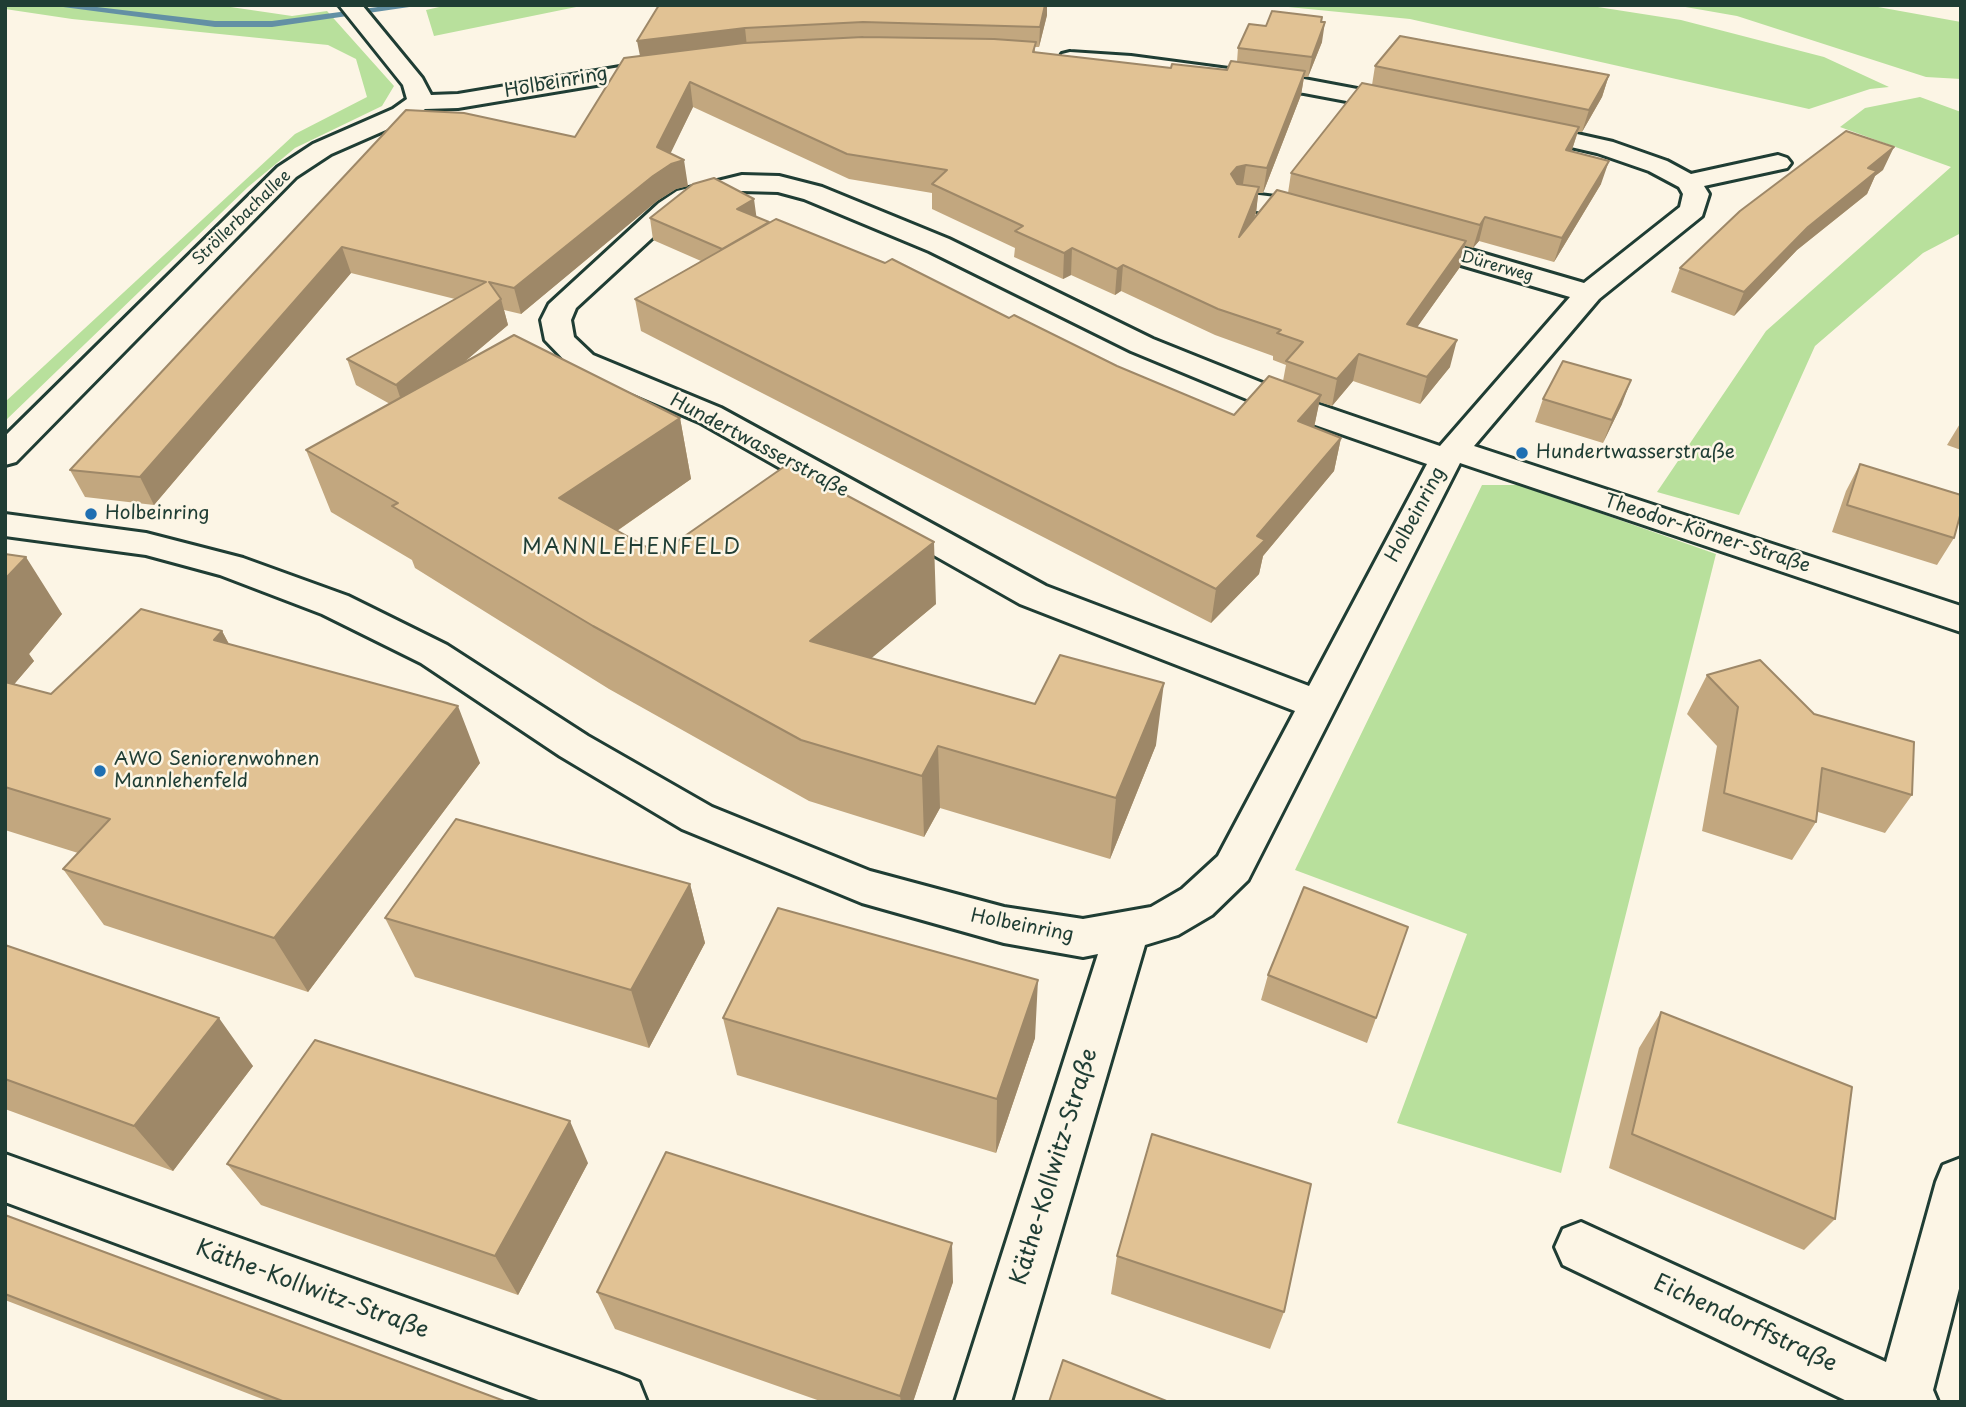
<!DOCTYPE html>
<html>
<head>
<meta charset="utf-8">
<style>
	body { margin:0 }
	#map { position:relative; width:1966px; height:1407px; overflow:hidden; background:#fcf5e5; font-family:"Playpen Sans",sans-serif }
	canvas { display:block }
	.frame { position:absolute; inset:0; border:7px solid #1f3d34; pointer-events:none }
</style>
</head>
<body>
<div id="map">
<canvas width="1966" height="1407"></canvas>
<div class="frame"></div>
</div>
<script>
const context = document.querySelector('canvas').getContext('2d');
context.lineJoin = 'round';
function fillPath(path, color) {
  context.fillStyle = color;
  context.fill(path, 'evenodd');
}
function shape(rows) {
  const path = new Path2D();
  for (const r of rows) {
    path.moveTo(r[0], r[1]);
    for (let i = 2; i < r.length; i += 2) path.lineTo(r[i], r[i + 1]);
  }
  return path;
}
function stroke(path, color, width, dash) {
  context.strokeStyle = color;
  context.lineWidth = width;
  context.lineCap = dash ? 'butt' : 'round';
  context.setLineDash(dash || []);
  context.stroke(path);
}
function write(font, color, halo, rows, align = 'center') {
  context.font = font + ' "Playpen Sans",sans-serif';
  context.lineWidth = 5;
  context.setLineDash([]);
  context.textBaseline = 'middle';
  context.strokeStyle = halo;
  context.fillStyle = color;
  for (const [text, x, y, turn = 0] of rows) {
    context.save();
    context.translate(x, y);
    context.rotate((+turn || 0) * Math.PI / 180);
    context.textAlign = isNaN(turn) ? turn : align;
    if (halo) context.strokeText(text, 0, 0);
    context.fillText(text, 0, 0);
    context.restore();
  }
}
fillPath(shape([
	[5,5,217,5,292,16,327,11,394,86,382,106,295,148,248,187,5,421,5,402,295,134,367,97,356,59,328,45,72,19,5,9],
	[448,5,586,5,434,36,426,10],
	[1268,5,1585,5,1681,20,1824,57,1889,87,1870,89,1809,109,1410,19],
	[1674,5,1867,5,1961,22,1961,79,1926,77,1737,16],
	[1920,97,1961,112,1961,233,1923,253,1815,346,1739,515,1657,492,1766,331,1951,167,1840,127,1865,108],
	[1482,485,1520,485,1716,554,1561,1173,1397,1123,1467,934,1295,870]
]), '#b8e09c');
fillPath(shape([
	[48,5,80,5,215,21,272,21,393,5,423,5,272,27,215,27,48,5]
]), '#6390a4');
const minor = shape([
	[339,5,362,5,422,78,431,95,458,94,668,59,676,61,680,66,676,71,668,73,458,108,425,109,411,119,331,154,296,177,16,462,5,465,5,436,278,167,313,144,393,109,407,99,403,85,339,5],
	[1070,52,1131,56,1304,79,1405,98,1413,100,1417,105,1413,110,1405,112,1304,93,1062,64,1059,59,1062,54,1070,52],
	[1523,122,1613,142,1667,161,1691,174,1778,155,1787,158,1791,163,1787,168,1704,186,1709,194,1702,216,1599,299,1474,446,1961,606,1961,632,1460,463,1248,880,1212,915,1178,935,1145,945,1011,1402,955,1402,1098,954,1083,957,1004,943,862,903,682,829,560,756,421,663,322,614,220,575,146,555,5,536,5,514,146,533,243,558,348,596,447,645,588,736,712,807,870,871,1004,907,1083,919,1151,907,1182,889,1218,856,1295,711,1020,604,699,422,571,367,545,340,541,320,549,304,659,203,677,191,742,175,779,176,822,187,949,239,1153,339,1300,398,1440,446,1570,297,1403,248,1399,242,1403,236,1423,236,1584,283,1680,207,1683,194,1679,187,1649,171,1597,153,1514,134,1511,129,1514,124,1523,122],
	[742,191,778,192,804,199,929,251,1131,351,1278,412,1427,464,1309,686,1046,586,721,408,593,355,574,337,571,320,576,308,677,215,695,203,742,191],
	[1243,193,1292,199,1327,208,1331,214,1327,220,1318,222,1234,207,1230,201,1234,195,1243,193],
	[5,1154,619,1374,639,1382,647,1402,544,1402,5,1202,5,1154],
	[1961,1158,1961,1281,1933,1390,1938,1402,1849,1402,1563,1265,1555,1247,1563,1229,1581,1222,1886,1362,1936,1182,1943,1165,1961,1158]
]);
stroke(minor, '#1f3d34', 6);
fillPath(minor, '#fcf5e5');
fillPath(shape([
	[659,5,1047,15,1039,47,1035,47,1035,53,1171,68,1227,70,1237,62,1238,48,1266,26,1322,22,1322,42,1308,77,1304,77,1301,95,1263,193,1258,193,1256,213,1252,221,1288,193,1291,173,1372,85,1375,66,1609,75,1602,97,1582,132,1578,132,1571,152,1601,184,1554,262,1479,241,1473,248,1465,246,1460,267,1417,327,1450,367,1420,404,1353,381,1332,406,1319,402,1314,428,1341,438,1334,471,1263,556,1259,574,1211,623,641,331,635,299,701,261,653,240,650,218,756,217,1009,318,1117,366,1234,415,1283,381,1286,365,1273,360,1273,356,1215,335,1121,291,1115,295,1071,275,1063,279,1014,257,1015,248,932,209,932,193,849,179,693,107,670,153,688,186,676,189,657,201,521,314,504,310,508,325,463,363,680,418,691,479,617,531,659,554,936,604,871,658,1156,745,1110,859,940,808,924,837,809,801,609,689,415,568,412,560,331,512,306,450,390,404,356,385,347,359,455,299,351,273,154,505,85,497,70,470,406,110,575,137,640,56],
	[1883,170,1875,176,1867,194,1797,250,1734,316,1671,292,1680,268],
	[1543,399,1622,404,1603,443,1535,422],
	[1961,422,1961,450,1947,445],
	[1860,464,1954,538,1937,565,1832,532,1846,491],
	[5,554,62,614,29,654,34,661,14,684,51,694,222,631,229,644,480,763,308,992,104,925,63,869,78,853,5,830],
	[1707,675,1912,795,1885,833,1818,812,1816,822,1792,860,1702,831,1717,746,1687,714],
	[690,884,705,943,649,1048,415,977,385,918],
	[5,945,253,1066,173,1171,5,1109],
	[1268,975,1376,1018,1367,1043,1261,1000],
	[1661,1012,1835,1219,1804,1250,1609,1168,1639,1048],
	[723,1018,1035,1038,996,1153,737,1075],
	[588,1163,518,1295,261,1205,227,1164],
	[5,1215,507,1402,270,1402,5,1300],
	[1117,1256,1284,1312,1270,1349,1111,1294],
	[953,1282,913,1402,823,1402,615,1329,597,1292]
]), '#c2a77f');
fillPath(shape([
	[1045,5,1047,5,1047,15,1039,47,1040,27],
	[1325,22,1322,42,1308,77,1312,57],
	[745,28,747,47,641,61,637,41],
	[1305,71,1301,95,1263,193,1267,168],
	[1609,75,1602,97,1582,132,1589,110],
	[690,82,693,107,663,169,671,164,684,160,688,186,676,189,657,201,521,314,514,288,653,176,657,147],
	[1579,127,1572,150,1559,173,1566,150],
	[1894,147,1883,170,1875,176,1867,194,1797,250,1734,316,1744,292,1868,168],
	[1609,161,1601,184,1554,262,1562,238],
	[1246,165,1242,190,1233,192,1231,174,1237,167],
	[1259,187,1256,213,1236,263,1239,237],
	[754,199,757,221,737,209],
	[1485,217,1479,241,1473,248,1480,225],
	[1466,241,1460,267,1401,350,1407,324],
	[342,247,351,273,154,505,140,477],
	[1072,248,1071,275,1063,279,1064,253],
	[1123,265,1121,291,1115,295,1117,269],
	[501,299,508,325,405,412,396,385],
	[1457,340,1450,367,1420,404,1427,377],
	[1359,354,1353,381,1332,406,1337,379],
	[1631,380,1622,404,1603,443,1612,420],
	[1321,395,1314,427,1298,421],
	[680,418,691,479,575,560,559,498],
	[1341,438,1334,471,1263,556,1259,574,1211,623,1216,589,1257,536],
	[934,542,936,604,818,703,810,641],
	[26,557,62,614,29,654,34,661,5,695,5,579],
	[222,631,252,688,214,640],
	[1164,683,1156,745,1110,859,1116,798],
	[458,706,480,763,308,992,274,938],
	[938,746,940,808,924,837,922,776],
	[690,884,705,943,649,1048,631,990],
	[1038,980,1035,1038,996,1153,997,1099],
	[219,1018,253,1066,173,1171,134,1126],
	[570,1121,588,1163,518,1295,495,1256],
	[952,1243,953,1282,913,1402,901,1402,900,1396]
]), '#9e8868');
const building = shape([
	[659,5,1045,5,1040,27,863,22,745,28,637,41,659,5],
	[1272,11,1322,17,1321,22,1325,22,1312,57,1238,48,1249,24,1266,26,1272,11],
	[1400,36,1609,75,1589,110,1375,66,1400,36],
	[863,37,994,39,1036,42,1033,52,1171,68,1172,64,1227,70,1231,61,1305,71,1267,168,1246,165,1237,167,1231,174,1237,184,1259,187,1239,237,1277,190,1466,241,1407,324,1457,340,1427,377,1359,354,1337,379,1286,361,1303,342,1277,333,1281,330,1218,309,1123,265,1117,269,1072,248,1064,253,1015,231,1023,226,932,184,947,170,847,154,690,82,657,147,684,160,671,164,653,176,514,288,489,282,501,299,396,385,347,359,486,282,342,247,140,477,70,470,406,110,464,113,575,137,624,58,744,43,863,37],
	[1362,83,1579,127,1566,150,1609,161,1562,238,1485,217,1480,225,1291,173,1362,83],
	[1846,131,1894,147,1868,168,1877,171,1808,227,1744,292,1680,268,1740,211,1846,131],
	[714,178,754,199,737,209,769,222,722,249,650,218,693,184,714,178],
	[776,219,885,263,892,259,1009,318,1014,315,1117,366,1234,415,1269,376,1321,395,1298,421,1341,438,1257,536,1265,540,1216,589,635,299,776,219],
	[514,335,680,418,559,498,659,554,788,464,934,542,810,641,1035,704,1060,655,1164,683,1116,798,938,746,922,776,801,740,593,626,392,506,398,503,306,450,514,335],
	[1563,361,1631,380,1612,420,1543,399,1563,361],
	[1860,464,1961,495,1961,512,1954,538,1847,505,1860,464],
	[5,554,26,557,5,579,5,554],
	[141,609,222,631,214,640,458,706,274,938,63,869,110,819,5,787,5,682,51,694,141,609],
	[1760,660,1814,714,1914,742,1912,795,1822,768,1816,822,1724,793,1738,707,1707,675,1760,660],
	[456,819,690,884,631,990,385,918,456,819],
	[1304,887,1408,927,1376,1018,1268,975,1304,887],
	[778,908,1038,980,997,1099,723,1018,778,908],
	[5,945,219,1018,134,1126,5,1079,5,945],
	[1661,1012,1852,1087,1835,1219,1632,1134,1661,1012],
	[315,1040,570,1121,495,1256,227,1164,315,1040],
	[1152,1134,1311,1184,1284,1312,1117,1256,1152,1134],
	[666,1152,952,1243,900,1396,597,1292,666,1152],
	[5,1215,507,1402,285,1402,5,1294,5,1215],
	[1063,1360,1169,1402,1049,1402,1063,1360]
]);
fillPath(building, '#e1c294');
stroke(building, '#9e8868', 2);
for (const [x, y, r, color] of [
	[1522,453,7,"#1f6fb2"],
	[91,514,7,"#1f6fb2"],
	[100,771,7,"#1f6fb2"]
]) {
  const dot = new Path2D();
  dot.arc(x, y, r, 0, 2 * Math.PI);
  context.fillStyle = color;
  context.fill(dot);
  stroke(dot, '#fcf5e5', 2.5);
}
write('16px', '#1f3d34', '#fcf5e5', [
	["Ströllerbachallee",242,218,-44],
	["Dürerweg",1497,267,16]
]);
write('19px', '#1f3d34', '#fcf5e5', [
	["Holbeinring",556,83,-10],
	["Hundertwasserstraße",759,446,28],
	["Holbeinring",1416,515,-62],
	["Theodor-Körner-Straße",1707,534,18],
	["Holbeinring",1022,926,11]
]);
write('19px', '#1f3d34', '#fcf5e5', [
	["Hundertwasserstraße",1536,453],
	["Holbeinring",105,514],
	["AWO Seniorenwohnen",114,760],
	["Mannlehenfeld",114,782]
], 'left');
context.letterSpacing = '2px';
write('21px', '#1f3d34', '#fcf5e5', [
	["MANNLEHENFELD",632,548]
]);
context.letterSpacing = '0px';
write('23px', '#1f3d34', '#fcf5e5', [
	["Käthe-Kollwitz-Straße",1055,1167,-73],
	["Käthe-Kollwitz-Straße",312,1290,20],
	["Eichendorffstraße",1745,1324,25]
]);
</script>
</body>
</html>
